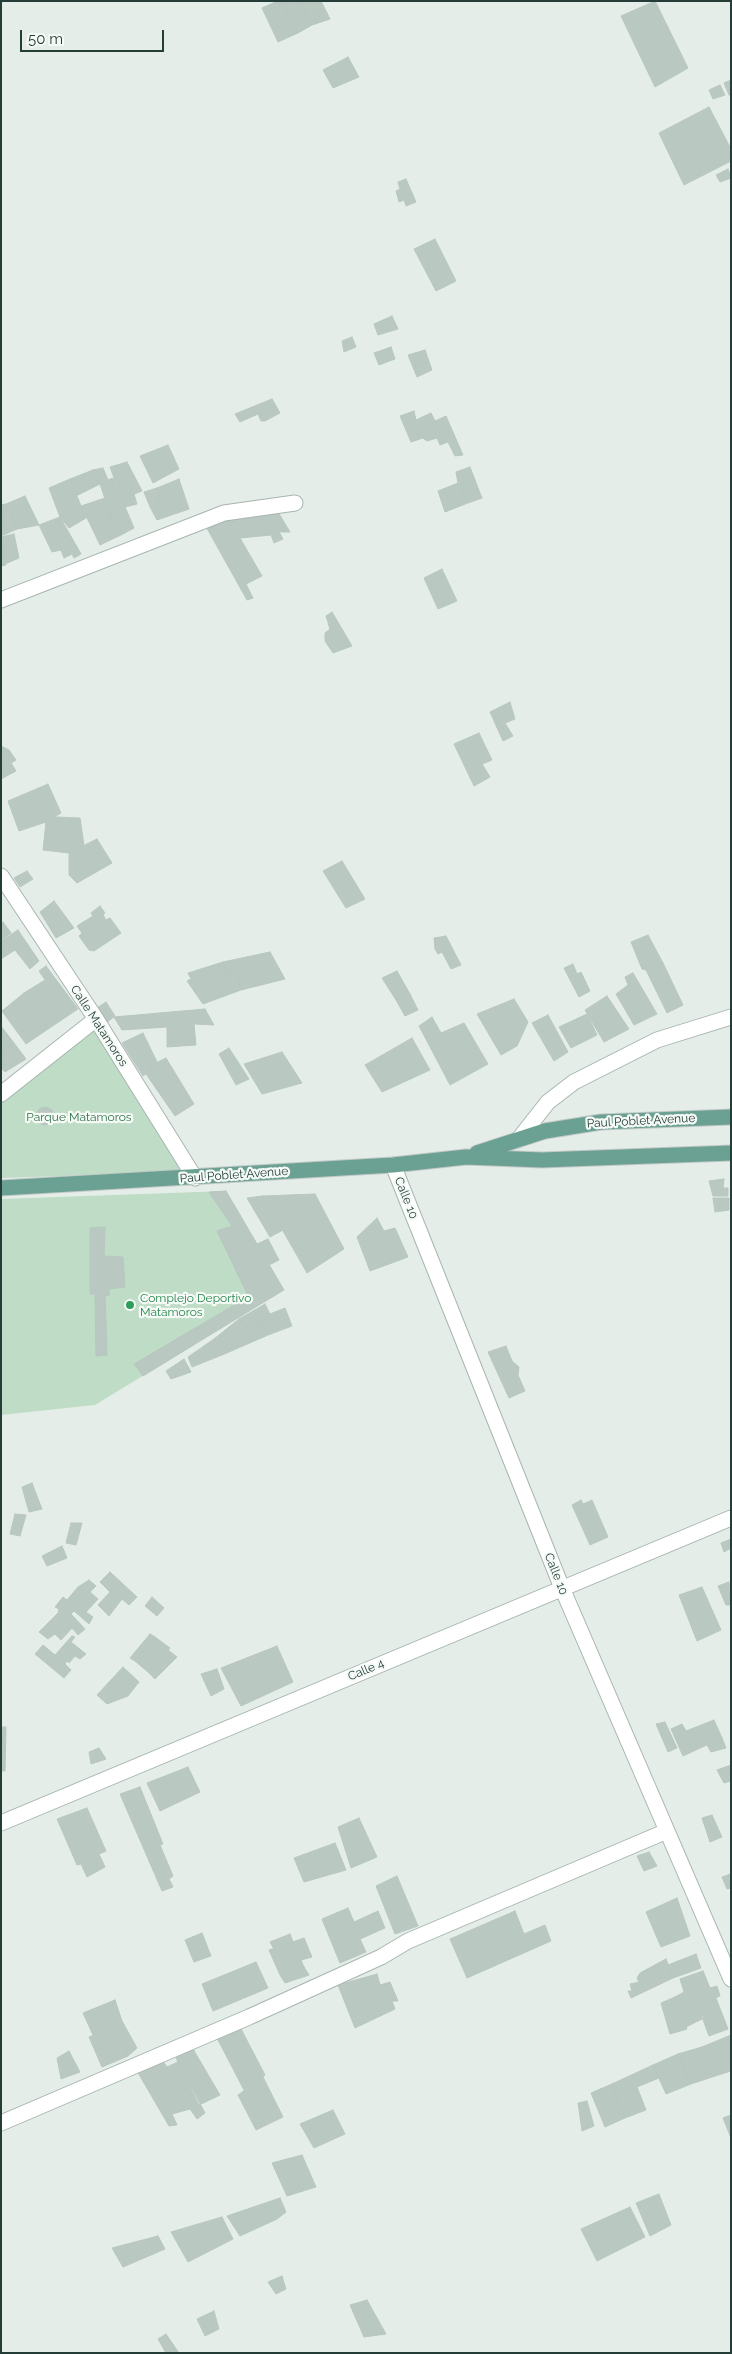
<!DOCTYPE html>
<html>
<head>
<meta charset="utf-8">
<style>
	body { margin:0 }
	#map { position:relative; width:732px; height:2354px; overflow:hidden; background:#e5ede9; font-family:Raleway,sans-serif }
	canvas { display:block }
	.frame { position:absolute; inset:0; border:2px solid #243e37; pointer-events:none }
	.scale { position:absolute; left:20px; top:30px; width:144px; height:22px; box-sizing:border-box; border:2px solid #243e37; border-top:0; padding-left:6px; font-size:15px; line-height:18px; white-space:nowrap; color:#243e37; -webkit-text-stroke:4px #f5faf7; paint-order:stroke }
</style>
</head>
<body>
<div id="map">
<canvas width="732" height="2354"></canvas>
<div class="frame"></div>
<div class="scale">50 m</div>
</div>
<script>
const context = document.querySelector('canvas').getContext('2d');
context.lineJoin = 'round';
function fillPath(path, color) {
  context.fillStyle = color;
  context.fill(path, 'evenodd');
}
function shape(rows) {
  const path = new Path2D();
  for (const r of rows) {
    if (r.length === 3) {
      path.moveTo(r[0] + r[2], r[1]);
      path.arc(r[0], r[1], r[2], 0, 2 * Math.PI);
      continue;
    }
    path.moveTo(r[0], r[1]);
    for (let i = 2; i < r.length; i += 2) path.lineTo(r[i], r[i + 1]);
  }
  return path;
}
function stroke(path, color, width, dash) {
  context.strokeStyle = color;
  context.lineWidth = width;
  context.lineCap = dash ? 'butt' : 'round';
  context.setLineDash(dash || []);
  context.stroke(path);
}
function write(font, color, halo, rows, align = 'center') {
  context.font = font + ' Raleway,sans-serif';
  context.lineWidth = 4.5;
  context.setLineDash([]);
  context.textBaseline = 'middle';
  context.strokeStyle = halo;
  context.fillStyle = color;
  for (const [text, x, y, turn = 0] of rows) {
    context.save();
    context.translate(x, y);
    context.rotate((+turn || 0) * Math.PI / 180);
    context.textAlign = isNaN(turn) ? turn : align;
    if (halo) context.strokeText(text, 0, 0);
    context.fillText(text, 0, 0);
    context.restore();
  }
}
fillPath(shape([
	[97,1028,184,1172,1,1178,1,1102],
	[226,1191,284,1290,95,1405,1,1415,1,1199]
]), '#bfddc6');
const building = shape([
	[278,1,281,1,298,33,278,42,262,8,278,1],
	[281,1,300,1,312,25,298,33,281,1],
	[300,1,321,1,330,19,312,25,300,1],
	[655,1,688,68,655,87,621,16,655,1],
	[348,57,359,77,333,88,323,70,348,57],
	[731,80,731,95,729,95,724,83,731,80],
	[720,85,725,95,713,99,709,90,720,85],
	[709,107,731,149,731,161,684,185,659,133,709,107],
	[728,169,731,178,720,182,716,175,728,169],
	[406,179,416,202,406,206,404,200,399,202,396,191,400,189,398,182,406,179],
	[435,239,456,281,436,291,414,249,435,239],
	[392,316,398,329,378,335,374,324,392,316],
	[352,337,356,347,344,352,342,341,352,337],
	[391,347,395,359,379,365,374,353,391,347],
	[425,350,432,370,417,377,408,355,425,350],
	[272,399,280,413,265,421,261,421,258,414,240,422,235,414,272,399],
	[414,411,416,420,431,413,435,421,446,416,463,455,455,456,448,442,440,445,437,438,427,441,423,438,411,442,400,416,414,411],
	[168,445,179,469,153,483,140,456,168,445],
	[127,462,142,491,134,494,137,504,125,507,110,467,127,462],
	[470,467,475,480,460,485,468,503,445,512,438,491,458,483,456,472,470,467],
	[103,468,108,480,113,478,134,528,121,535,111,517,100,484,93,470,103,468],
	[93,470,100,484,76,496,70,479,93,470],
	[70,479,86,518,69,528,60,517,49,488,70,479],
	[179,479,189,509,157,520,150,507,161,502,157,488,179,479],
	[475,480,482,498,468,503,460,485,475,480],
	[157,488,161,502,150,507,144,492,157,488],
	[25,496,39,525,17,529,6,504,25,496],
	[105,498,111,517,91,526,81,506,105,498],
	[6,504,17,529,1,536,1,505,6,504],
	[278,512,290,532,279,532,283,539,274,543,271,535,240,538,262,576,246,584,253,598,247,600,204,523,278,512],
	[60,517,81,554,74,558,72,554,64,558,61,550,52,552,39,525,60,517],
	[111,517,121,535,100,545,91,526,111,517],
	[14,534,19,558,5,564,2,556,5,556,1,548,1,537,14,534],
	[1,548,5,556,2,556,6,565,1,566,1,548],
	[442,569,457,601,438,609,424,578,442,569],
	[332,612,352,646,333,653,325,641,325,633,330,629,326,616,332,612],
	[510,702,515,719,505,723,513,736,503,741,490,712,510,702],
	[479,733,492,760,482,764,490,777,474,786,454,744,479,733],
	[1,746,9,750,16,760,11,763,16,771,1,779,1,746],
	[48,784,61,813,46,822,19,831,8,801,48,784],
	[56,817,80,818,84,845,69,853,43,850,46,822,56,817],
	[97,839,112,863,77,883,69,875,69,853,97,839],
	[342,861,365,899,346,908,323,871,342,861],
	[27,871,33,879,20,887,14,878,27,871],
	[54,901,74,928,56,938,40,912,54,901],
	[100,906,105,913,103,915,106,920,110,918,121,933,94,951,89,950,79,936,82,933,77,926,93,916,91,913,100,906],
	[3,922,11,933,1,940,1,924,3,922],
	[18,930,39,961,30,969,15,950,1,959,1,941,18,930],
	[648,935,663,963,646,970,642,969,631,942,648,935],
	[446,936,461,965,451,969,442,952,438,954,435,949,434,938,446,936],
	[270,952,285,979,241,990,236,974,227,975,223,962,270,952],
	[223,962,227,975,236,974,241,990,203,1004,187,981,191,979,188,973,223,962],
	[663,963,683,1005,667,1013,646,970,663,963],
	[573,964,577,974,581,972,590,991,579,997,564,968,573,964],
	[46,966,78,1009,48,1029,24,993,45,980,39,971,46,966],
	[397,971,410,994,396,1000,382,978,397,971],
	[633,973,657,1014,634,1025,616,994,628,985,625,977,633,973],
	[24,993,48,1029,26,1044,2,1011,24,993],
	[410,994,418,1010,405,1016,396,1000,410,994],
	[607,996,629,1029,604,1042,585,1010,607,996],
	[514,999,528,1022,517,1046,501,1055,477,1014,514,999],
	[106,1002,115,1016,106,1023,97,1008,106,1002],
	[205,1009,214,1025,194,1024,196,1045,167,1047,167,1027,122,1030,114,1017,205,1009],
	[587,1014,597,1035,571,1048,559,1027,587,1014],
	[548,1015,568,1052,554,1061,532,1023,548,1015],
	[432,1017,441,1033,464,1023,488,1064,450,1085,419,1026,432,1017],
	[1,1026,14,1043,1,1051,1,1026],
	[143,1033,157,1062,150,1066,152,1069,143,1076,122,1043,143,1033],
	[412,1038,430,1070,382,1092,365,1065,412,1038],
	[14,1043,26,1059,5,1072,1,1068,1,1051,14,1043],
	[229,1048,249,1079,236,1085,219,1054,229,1048],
	[282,1052,302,1083,262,1094,244,1064,282,1052],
	[166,1058,194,1104,175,1116,146,1074,152,1069,150,1066,166,1058],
	[45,1116,9],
	[724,1179,723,1188,728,1188,728,1196,713,1196,709,1181,724,1179],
	[226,1191,284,1290,254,1308,217,1231,232,1226,209,1192,226,1191],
	[315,1194,344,1249,307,1273,263,1196,315,1194],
	[263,1196,283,1230,270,1237,247,1198,263,1196],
	[713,1198,729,1198,729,1210,715,1212,713,1198],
	[377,1218,384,1231,395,1228,408,1257,370,1271,357,1237,377,1218],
	[105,1227,104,1256,123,1257,125,1287,109,1289,109,1296,105,1295,107,1355,96,1356,95,1294,90,1294,90,1228,105,1227],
	[268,1239,279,1260,269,1265,257,1244,268,1239],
	[248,1297,254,1308,143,1376,134,1364,248,1297],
	[265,1304,270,1314,285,1308,292,1326,268,1335,260,1320,245,1328,239,1319,265,1304],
	[239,1319,245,1328,260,1320,268,1335,222,1355,214,1339,239,1319],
	[214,1339,222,1355,192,1367,188,1357,214,1339],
	[506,1346,512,1361,519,1367,518,1375,525,1391,509,1398,488,1352,506,1346],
	[184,1359,191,1372,171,1379,166,1371,184,1359],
	[32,1483,42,1509,29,1512,22,1487,32,1483],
	[581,1500,583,1504,592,1500,608,1537,590,1545,572,1505,581,1500],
	[15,1514,26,1515,20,1536,10,1534,15,1514],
	[71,1523,82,1523,76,1545,66,1543,71,1523],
	[731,1539,731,1548,724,1552,721,1543,731,1539],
	[62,1546,67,1558,47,1566,42,1556,62,1546],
	[110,1572,137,1597,129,1605,122,1599,109,1616,98,1605,110,1592,100,1582,110,1572],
	[89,1580,96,1586,90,1592,98,1599,86,1612,93,1617,89,1624,74,1611,71,1614,85,1629,78,1635,72,1628,61,1640,55,1634,48,1639,39,1632,58,1613,59,1609,55,1607,63,1597,67,1600,78,1587,89,1580],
	[729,1582,731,1605,726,1605,718,1586,729,1582],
	[702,1587,721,1630,697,1641,679,1595,702,1587],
	[152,1597,164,1608,157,1616,145,1606,152,1597],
	[150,1634,155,1637,135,1661,130,1658,150,1634],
	[72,1636,75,1637,71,1642,86,1654,80,1659,75,1656,69,1663,67,1661,65,1664,71,1670,64,1678,35,1654,43,1645,55,1655,72,1636],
	[155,1637,170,1648,148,1672,135,1661,155,1637],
	[277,1646,293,1682,241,1706,221,1668,277,1646],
	[168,1650,177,1657,155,1679,148,1672,168,1650],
	[123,1667,139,1682,128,1696,107,1704,97,1695,123,1667],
	[217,1669,224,1689,211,1696,201,1674,217,1669],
	[714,1720,722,1738,683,1756,671,1729,682,1724,686,1731,714,1720],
	[665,1722,677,1748,668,1752,656,1724,665,1722],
	[1,1727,6,1727,5,1771,1,1771,1,1727],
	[722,1738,726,1748,711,1752,707,1745,722,1738],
	[99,1748,106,1759,91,1764,89,1752,99,1748],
	[731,1765,731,1781,724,1783,717,1770,731,1765],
	[188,1767,200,1792,160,1811,147,1783,188,1767],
	[140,1787,163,1844,160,1845,173,1876,169,1879,173,1887,162,1891,120,1794,140,1787],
	[87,1808,106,1851,99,1854,105,1867,87,1877,81,1864,77,1865,57,1819,87,1808],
	[712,1815,722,1837,710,1842,702,1818,712,1815],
	[359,1818,377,1857,351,1868,338,1827,359,1818],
	[335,1843,346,1870,304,1882,294,1858,335,1843],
	[649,1852,657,1866,644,1871,637,1856,649,1852],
	[731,1874,731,1888,727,1889,722,1877,731,1874],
	[397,1876,418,1926,395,1934,376,1886,397,1876],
	[677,1898,690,1936,661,1947,646,1912,677,1898],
	[348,1908,354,1922,378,1911,385,1928,360,1939,366,1952,340,1963,322,1919,348,1908],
	[515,1911,524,1934,545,1925,551,1941,467,1978,450,1939,515,1911],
	[202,1933,211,1956,194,1962,185,1940,202,1933],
	[290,1934,293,1942,274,1949,270,1942,290,1934],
	[304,1938,312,1957,301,1960,304,1967,280,1975,269,1950,304,1938],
	[696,1954,701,1968,673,1978,668,1965,696,1954],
	[666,1959,673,1978,631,1998,628,1991,632,1991,630,1984,639,1982,637,1978,640,1973,666,1959],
	[256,1962,268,1988,213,2011,202,1984,256,1962],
	[304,1967,309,1975,285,1983,280,1975,304,1967],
	[703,1971,710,1988,717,1986,720,1996,680,2013,675,1997,684,1992,680,1979,703,1971],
	[377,1974,380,1985,390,1982,398,2001,392,2001,395,2009,355,2028,338,1985,377,1974],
	[675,1997,687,2029,670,2034,661,2003,675,1997],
	[716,1998,728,2029,709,2036,698,2006,716,1998],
	[115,2000,122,2021,137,2048,128,2056,122,2042,114,2043,110,2029,93,2035,83,2013,115,2000],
	[698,2006,704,2018,686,2027,680,2013,698,2006],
	[240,2027,265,2075,244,2090,217,2038,240,2027],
	[110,2029,114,2043,122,2042,128,2056,102,2067,89,2037,110,2029],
	[731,2035,731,2071,712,2077,702,2047,731,2035],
	[702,2047,712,2077,691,2084,678,2054,702,2047],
	[193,2049,220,2095,199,2105,176,2058,193,2049],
	[69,2051,80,2072,61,2079,57,2058,69,2051],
	[678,2054,691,2084,666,2094,653,2065,678,2054],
	[162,2060,167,2067,178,2062,205,2113,197,2119,190,2109,172,2114,177,2125,169,2126,137,2071,162,2060],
	[653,2065,659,2078,637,2087,646,2110,625,2118,612,2084,653,2065],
	[263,2077,283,2117,256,2130,238,2095,263,2077],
	[612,2084,625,2118,605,2127,591,2093,612,2084],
	[587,2101,594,2126,582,2131,578,2103,587,2101],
	[333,2110,345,2134,314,2148,300,2124,333,2110],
	[731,2115,731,2138,723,2118,731,2115],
	[302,2155,316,2187,287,2196,272,2163,302,2155],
	[659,2194,671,2225,650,2236,636,2203,659,2194],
	[280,2198,286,2212,277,2219,240,2236,227,2216,280,2198],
	[630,2207,645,2237,597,2261,581,2229,630,2207],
	[222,2217,233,2239,188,2262,171,2232,222,2217],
	[158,2236,165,2249,123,2267,112,2248,158,2236],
	[282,2276,286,2289,276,2294,268,2282,282,2276],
	[367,2300,386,2334,364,2337,350,2305,367,2300],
	[214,2311,219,2329,205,2336,197,2319,214,2311],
	[166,2334,179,2353,166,2353,158,2339,166,2334]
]);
fillPath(building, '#bac8c2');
stroke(building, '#b7c7c0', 1);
const minor = shape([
	[1,600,224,513,295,503],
	[1,876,96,1019,195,1178],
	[1,1094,96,1019],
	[518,1140,548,1102,574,1082,657,1040,731,1017],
	[393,1165,562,1588,731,1979],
	[1,1823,731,1518],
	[1,2123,249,2017,381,1957,408,1941,667,1831]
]);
const major = shape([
	[477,1153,545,1131,601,1122,731,1117],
	[1,1188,393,1165,466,1157,542,1160,731,1153]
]);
stroke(minor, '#a7b5b0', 17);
stroke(major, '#c2c9c7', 17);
stroke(minor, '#fff', 15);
stroke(major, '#6ba192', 15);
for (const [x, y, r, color] of [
	[130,1305,5,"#2e9e5b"]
]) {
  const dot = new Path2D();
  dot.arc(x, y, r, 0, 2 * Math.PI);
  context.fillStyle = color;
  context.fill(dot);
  stroke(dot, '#f5faf7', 2);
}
write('12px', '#243e37', '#f5faf7', [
	["Calle Matamoros",99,1026,57],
	["Paul Poblet Avenue",641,1121,-3],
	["Paul Poblet Avenue",234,1175,-4],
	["Calle 10",406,1198,68],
	["Calle 10",556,1574,68],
	["Calle 4",366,1670,-23]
]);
write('12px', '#307449', '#f5faf7', [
	["Parque Matamoros",79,1117]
]);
write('12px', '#27864d', '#f5faf7', [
	["Complejo Deportivo",140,1298],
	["Matamoros",140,1312]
], 'left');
</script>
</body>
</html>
